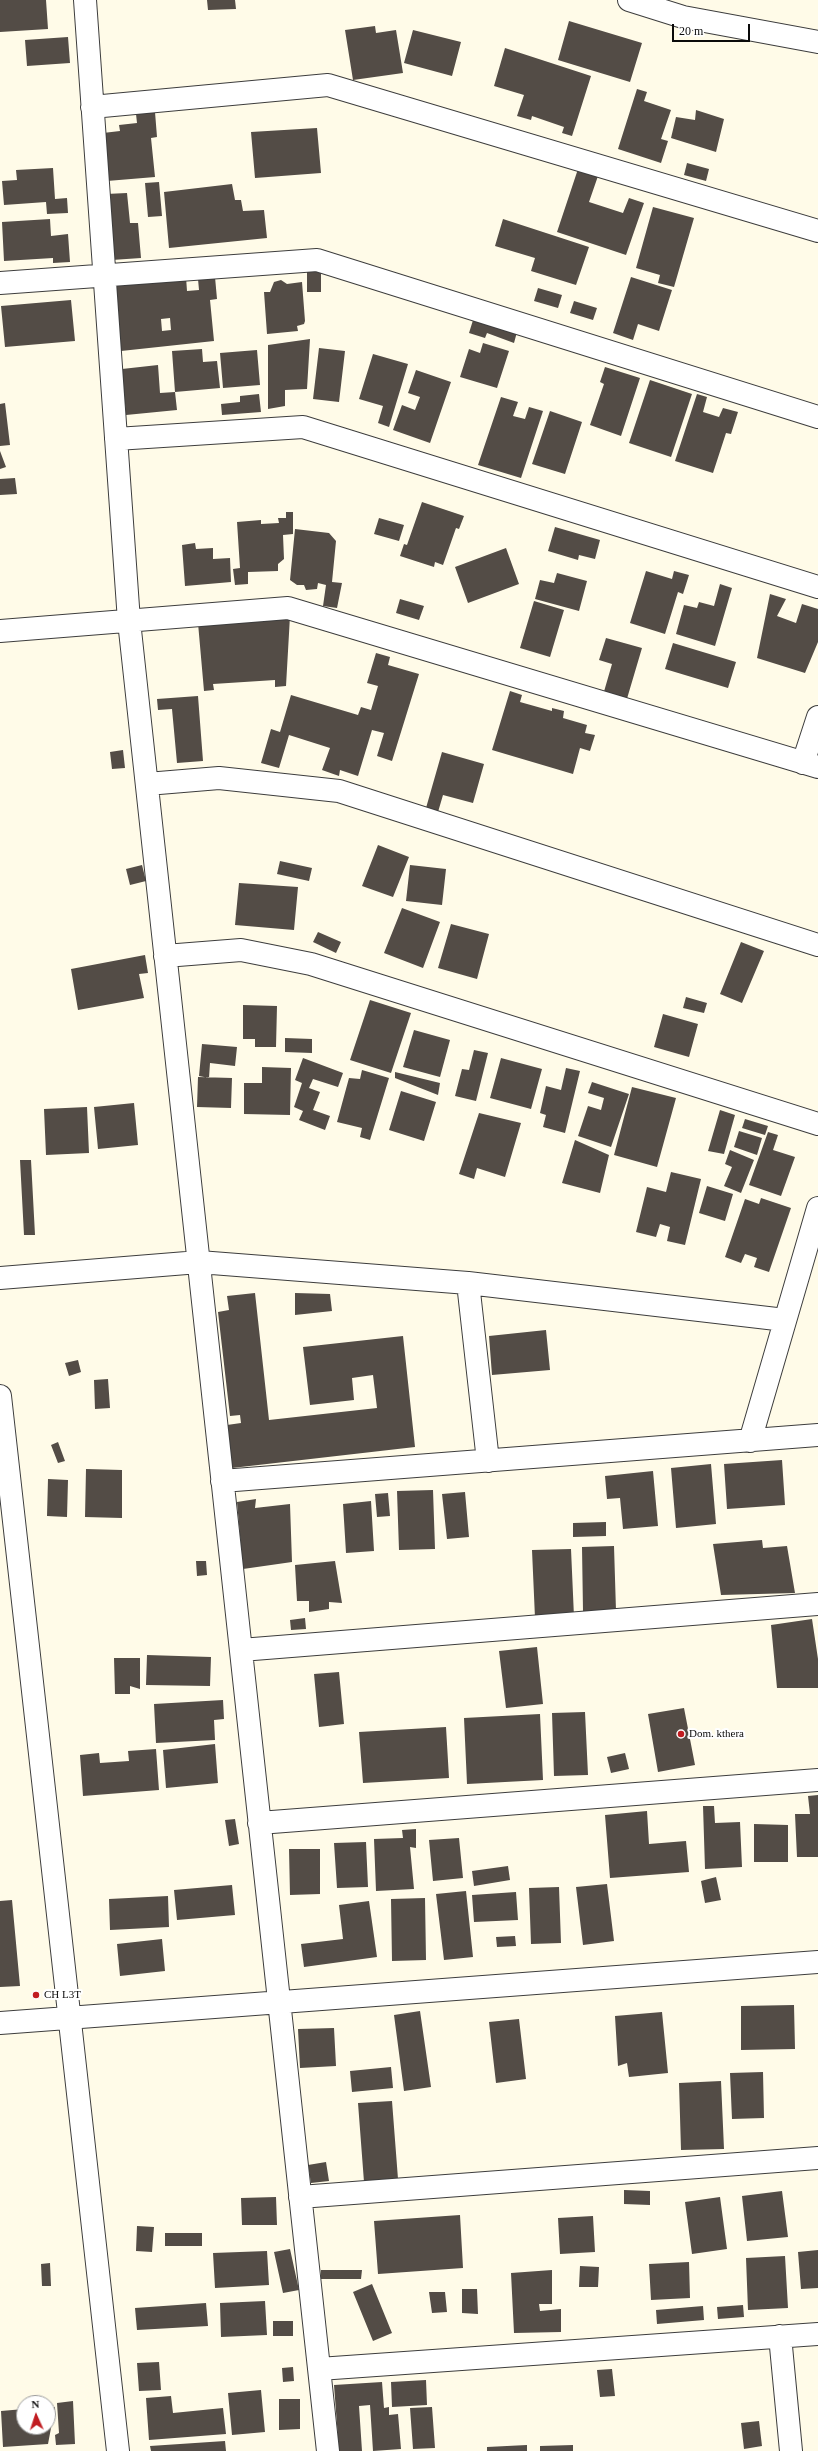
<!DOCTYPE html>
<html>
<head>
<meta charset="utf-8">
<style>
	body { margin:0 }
	#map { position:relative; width:818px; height:2451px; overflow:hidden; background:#fffbe8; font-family:"Times New Roman",serif }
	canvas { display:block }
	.north { position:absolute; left:16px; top:2395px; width:40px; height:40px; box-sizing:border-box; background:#fff; border:1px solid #9d9d9d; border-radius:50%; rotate:357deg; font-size:11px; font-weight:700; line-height:16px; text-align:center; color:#0a0a0a }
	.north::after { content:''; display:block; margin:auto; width:14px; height:18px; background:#c11c21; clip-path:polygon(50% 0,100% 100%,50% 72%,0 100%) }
	.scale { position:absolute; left:672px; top:24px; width:78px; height:18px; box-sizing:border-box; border:2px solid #0a0a0a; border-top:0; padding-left:5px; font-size:12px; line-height:14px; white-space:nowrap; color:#0a0a0a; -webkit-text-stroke:3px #fff; paint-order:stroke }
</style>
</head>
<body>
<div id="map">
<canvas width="818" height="2451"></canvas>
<div class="north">N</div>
<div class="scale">20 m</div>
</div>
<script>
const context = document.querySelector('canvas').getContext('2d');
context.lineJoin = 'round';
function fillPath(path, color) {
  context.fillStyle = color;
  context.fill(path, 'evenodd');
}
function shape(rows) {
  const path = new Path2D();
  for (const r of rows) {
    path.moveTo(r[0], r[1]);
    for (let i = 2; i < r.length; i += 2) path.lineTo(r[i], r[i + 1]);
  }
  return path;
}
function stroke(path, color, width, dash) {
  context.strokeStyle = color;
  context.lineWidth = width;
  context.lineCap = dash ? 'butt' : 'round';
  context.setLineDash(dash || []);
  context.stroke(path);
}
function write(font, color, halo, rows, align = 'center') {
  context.font = font + ' "Times New Roman",serif';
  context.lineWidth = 4;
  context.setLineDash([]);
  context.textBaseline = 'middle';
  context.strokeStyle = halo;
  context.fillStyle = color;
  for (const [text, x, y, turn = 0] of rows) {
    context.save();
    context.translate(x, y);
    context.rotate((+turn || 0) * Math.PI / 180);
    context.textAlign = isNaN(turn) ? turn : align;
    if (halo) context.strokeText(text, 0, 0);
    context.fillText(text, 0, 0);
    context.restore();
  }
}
fillPath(shape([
	[0,0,46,0,48,29,0,32],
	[207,0,235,0,236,9,208,10],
	[569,21,642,43,630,82,558,60],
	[375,26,376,33,396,30,403,73,353,80,345,30],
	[413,30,461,42,452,76,404,63],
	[68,37,70,63,27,66,25,40],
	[505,48,591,76,572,136,562,133,564,127,532,116,531,120,517,116,524,95,494,86],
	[637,89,647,92,644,101,671,110,661,139,668,141,661,163,618,149],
	[696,110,724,119,716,152,671,138,676,117,695,120],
	[155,112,157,137,151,138,155,177,107,181,103,133,120,131,119,125,137,123,136,114],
	[317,128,321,173,255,178,251,132],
	[687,163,709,169,706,181,684,175],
	[53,168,55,199,67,198,68,213,47,214,46,202,4,205,2,181,17,180,16,170],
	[578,169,598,176,589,202,623,213,629,198,644,203,626,255,557,232],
	[159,182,162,216,148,217,145,183],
	[232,184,235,200,241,200,243,211,264,210,267,238,169,248,164,192],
	[127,193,130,223,138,223,141,258,112,260,106,194],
	[653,207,694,218,674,287,658,283,660,275,636,268],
	[50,219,51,236,68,234,70,262,53,263,53,258,4,261,2,222],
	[503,219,589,247,576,285,531,271,535,258,495,246],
	[307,270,321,270,321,292,307,292],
	[186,277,187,291,199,290,198,279,215,277,217,299,210,300,214,341,121,351,116,283],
	[170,318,171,330,162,331,161,319],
	[631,277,672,290,659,331,638,324,633,340,613,333],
	[281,280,287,284,302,282,305,321,304,324,297,326,298,331,267,334,264,292,270,292,274,282],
	[538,288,562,295,558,308,534,301],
	[71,300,75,341,5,347,1,306],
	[574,301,597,308,593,320,570,313],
	[474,317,517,332,514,343,487,333,485,338,469,333],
	[310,339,307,389,285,390,285,406,268,409,268,345],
	[483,343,509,351,497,388,460,377,469,349,480,353],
	[319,348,345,351,339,402,313,399],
	[202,349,203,362,217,361,220,388,175,392,172,351],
	[257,350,260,385,223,388,220,353],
	[373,354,408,364,389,427,378,423,383,406,359,399],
	[158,365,160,393,175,392,177,410,126,415,122,369],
	[605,367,640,378,621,436,590,425,604,384,600,382],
	[416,370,451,382,430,443,393,430,402,405,415,410,420,397,408,393],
	[650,380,692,394,671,457,629,443],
	[259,394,261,412,222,415,221,404,240,402,240,396],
	[697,394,707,397,703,412,719,417,723,408,738,412,731,434,726,433,713,473,675,461],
	[501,397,518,402,513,416,525,419,529,407,543,411,521,478,478,465],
	[5,403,10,445,0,446,0,404],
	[550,411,582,422,565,474,532,464],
	[0,451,6,467,0,469],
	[15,478,17,494,0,495,0,479],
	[422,502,464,516,459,529,456,528,443,565,435,562,434,567,400,556,404,544,407,545],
	[286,512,293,512,293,534,283,535,284,559,278,564,278,571,248,572,248,584,235,585,233,569,240,568,237,522,261,520,261,524,279,523,278,518,286,518],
	[379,518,404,525,399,541,374,534],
	[555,527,600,540,595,559,579,555,578,560,548,551],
	[295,529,329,533,336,541,332,582,342,583,337,608,323,606,326,585,318,583,317,589,306,590,304,585,297,585,290,580],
	[195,543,196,549,213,548,213,559,230,558,231,582,185,586,182,545],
	[506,548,519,584,468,603,455,567],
	[646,571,672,579,674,571,689,575,683,594,678,592,665,634,630,623],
	[557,573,587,581,579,611,535,599,540,580,554,583],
	[720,584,732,588,715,646,676,634,684,605,697,608,699,602,714,606],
	[770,594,786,599,777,616,796,623,802,604,818,609,818,642,805,673,757,658],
	[400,599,424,606,419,620,396,613],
	[534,601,564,610,550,657,520,648],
	[290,616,286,686,275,687,275,680,213,684,214,690,204,691,198,623],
	[606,638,642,648,626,702,603,695,612,664,599,660],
	[673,643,736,662,728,688,665,669],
	[376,653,390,657,388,665,419,674,392,761,377,756,384,733,372,730,358,776,340,770,339,776,322,770,330,748,289,735,279,768,261,763,271,729,280,732,291,695,358,715,361,707,371,710,378,686,367,683],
	[510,691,522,695,520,702,552,711,552,708,564,711,563,718,587,725,585,733,595,735,590,751,580,748,573,774,492,750],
	[198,696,203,761,177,763,172,709,158,710,157,699],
	[123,750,125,768,112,769,110,752],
	[442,752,484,764,473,803,443,795,438,812,426,808],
	[378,845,409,857,393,897,362,886],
	[280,861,312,868,309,881,277,874],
	[142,865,146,881,130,885,126,869],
	[410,865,446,869,442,905,406,901],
	[239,883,298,887,294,930,235,925],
	[402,908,440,922,423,968,384,953],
	[451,924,489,934,477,979,438,968],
	[318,932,341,942,336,953,313,942],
	[741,942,764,951,742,1003,720,994],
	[145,955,148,973,139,974,144,998,78,1010,71,969],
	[686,997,707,1003,704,1013,683,1008],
	[370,1000,411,1013,391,1073,350,1060],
	[243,1005,277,1006,276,1047,255,1047,255,1039,243,1039],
	[663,1014,698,1024,689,1057,654,1047],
	[414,1030,450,1040,440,1077,403,1067],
	[285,1038,312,1039,312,1053,285,1052],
	[202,1044,237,1047,235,1066,210,1063,209,1078,199,1076],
	[474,1050,488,1053,476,1101,455,1096,462,1069,469,1070],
	[303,1058,343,1073,338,1087,313,1079,309,1088,320,1092,313,1110,330,1116,325,1130,299,1120,303,1111,294,1107,302,1083,295,1080],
	[501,1058,542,1069,531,1109,490,1098],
	[262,1067,291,1068,290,1115,244,1114,244,1083,262,1083],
	[566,1068,580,1071,565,1133,543,1127,546,1115,540,1113,546,1086,561,1090],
	[362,1070,389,1078,370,1140,360,1137,362,1128,337,1122,349,1078,360,1079],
	[395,1072,440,1083,438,1095,395,1078],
	[198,1077,232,1078,231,1108,197,1107],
	[592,1082,629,1094,611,1147,578,1136,588,1106,601,1110,604,1098,588,1093],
	[632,1087,676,1098,657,1167,614,1155],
	[401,1091,436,1102,424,1141,389,1130],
	[134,1103,138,1145,98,1149,94,1107],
	[87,1107,89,1153,46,1155,44,1109],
	[720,1110,735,1115,724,1154,708,1151],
	[479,1113,521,1123,505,1177,477,1168,474,1179,459,1174],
	[745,1119,768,1126,765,1135,742,1128],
	[739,1131,762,1138,757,1155,734,1147],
	[768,1132,778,1135,773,1150,795,1157,781,1196,749,1185],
	[575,1140,609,1155,600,1193,562,1183],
	[730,1150,754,1160,741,1193,724,1186,732,1167,725,1164],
	[20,1160,31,1160,35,1235,24,1235],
	[671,1172,701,1179,685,1245,667,1241,670,1227,660,1224,656,1237,636,1232,647,1187,666,1192],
	[707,1186,733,1194,725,1221,699,1213],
	[761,1198,791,1208,769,1272,754,1267,757,1258,745,1254,741,1263,725,1257,745,1199,759,1204],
	[255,1293,269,1420,377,1408,373,1375,352,1378,354,1400,310,1405,303,1347,403,1336,415,1447,232,1468,227,1425,241,1423,240,1415,230,1416,218,1312,229,1310,227,1296],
	[295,1293,330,1294,332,1311,295,1315],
	[546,1330,550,1370,492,1375,489,1336],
	[78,1360,81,1372,69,1376,65,1363],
	[108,1379,110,1408,95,1409,94,1380],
	[58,1442,65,1461,58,1463,51,1445],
	[782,1460,785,1505,727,1509,724,1464],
	[711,1464,716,1524,676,1528,671,1468],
	[86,1469,122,1470,122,1518,85,1517],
	[653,1471,658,1526,623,1529,620,1498,607,1499,605,1476],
	[48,1479,68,1480,67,1517,47,1516],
	[433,1490,435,1549,399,1550,397,1491],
	[465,1492,469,1537,447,1539,442,1494],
	[388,1493,390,1516,377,1517,375,1494],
	[256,1499,255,1508,290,1504,292,1562,243,1569,237,1502],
	[371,1501,374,1551,346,1553,343,1504],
	[606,1522,606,1536,573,1537,573,1523],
	[762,1540,763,1548,787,1546,795,1593,721,1595,713,1544],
	[614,1546,616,1611,583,1611,582,1547],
	[571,1549,574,1617,535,1618,532,1550],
	[196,1561,206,1561,207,1575,197,1576],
	[335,1561,342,1603,329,1602,329,1609,309,1612,309,1601,297,1601,295,1565],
	[305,1618,306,1629,291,1630,290,1620],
	[812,1619,818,1659,818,1688,777,1688,771,1625],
	[537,1647,543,1704,506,1708,499,1651],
	[147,1655,211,1657,210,1686,146,1685],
	[114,1658,140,1658,140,1689,130,1686,130,1694,115,1694],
	[339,1672,344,1724,319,1727,314,1674],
	[223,1700,224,1719,214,1720,215,1740,156,1743,154,1704],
	[684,1708,695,1765,658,1772,648,1714],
	[585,1712,588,1775,554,1776,552,1713],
	[540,1714,543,1780,467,1784,464,1718],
	[446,1727,449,1778,363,1783,359,1732],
	[215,1744,218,1783,166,1788,163,1750],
	[156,1749,159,1790,83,1796,80,1755,99,1753,100,1763,129,1761,128,1751],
	[625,1753,629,1769,611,1773,607,1757],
	[818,1795,818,1857,797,1857,795,1814,810,1814,808,1796],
	[703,1806,714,1806,715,1823,740,1822,742,1867,705,1869],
	[647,1811,649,1844,686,1841,689,1872,610,1878,605,1815],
	[235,1819,239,1844,229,1846,225,1820],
	[754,1824,788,1825,788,1862,754,1862],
	[416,1829,416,1848,410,1847,414,1889,376,1891,374,1839,403,1838,402,1830],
	[459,1838,463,1878,433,1881,429,1840],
	[366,1842,368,1887,337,1888,334,1843],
	[289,1849,320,1849,320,1894,290,1895],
	[508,1866,510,1880,474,1886,472,1871],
	[716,1877,721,1900,705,1903,701,1881],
	[607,1884,614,1941,583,1945,576,1887],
	[232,1885,235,1915,177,1920,174,1890],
	[559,1887,561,1943,531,1944,529,1888],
	[466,1891,473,1957,444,1960,436,1894],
	[516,1892,518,1920,474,1922,472,1895],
	[168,1896,169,1927,110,1930,109,1899],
	[425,1898,426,1960,392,1961,391,1899],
	[12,1900,20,1986,0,1987,0,1901],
	[369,1901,377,1957,304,1967,301,1944,343,1939,339,1905],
	[515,1936,516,1946,497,1947,496,1937],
	[162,1939,165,1971,120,1976,117,1944],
	[794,2005,795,2049,741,2050,741,2006],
	[420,2011,431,2087,404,2091,394,2015],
	[662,2012,668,2073,629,2077,627,2063,618,2066,615,2016],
	[519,2019,526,2079,496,2083,489,2022],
	[334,2028,336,2066,300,2068,298,2029],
	[391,2067,393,2088,352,2092,350,2071],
	[763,2072,764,2118,732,2119,730,2073],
	[721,2081,724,2149,681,2150,679,2083],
	[392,2101,398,2179,364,2182,358,2103],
	[326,2162,329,2181,311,2183,308,2165],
	[624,2190,650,2191,650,2205,624,2204],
	[782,2191,788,2237,747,2241,742,2196],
	[276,2197,277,2225,242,2225,241,2198],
	[720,2197,727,2249,692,2254,685,2202],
	[460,2215,463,2268,378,2274,374,2221],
	[593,2216,595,2252,560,2254,558,2218],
	[137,2226,154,2227,152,2252,136,2251],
	[165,2233,202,2233,202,2246,165,2246],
	[290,2249,299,2290,283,2293,274,2252],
	[818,2250,818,2288,801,2289,798,2252],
	[267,2251,269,2285,215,2288,213,2253],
	[785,2256,788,2308,748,2310,746,2258],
	[689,2262,690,2298,651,2300,649,2264],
	[50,2263,51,2286,42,2286,41,2264],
	[580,2266,599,2267,598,2287,579,2287],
	[321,2270,362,2270,361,2279,321,2279],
	[552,2270,552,2304,539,2304,540,2311,561,2309,561,2332,514,2333,511,2273],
	[372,2284,392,2333,373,2341,353,2292],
	[462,2289,477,2289,478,2314,462,2313],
	[429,2292,445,2292,447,2312,432,2313],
	[265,2301,267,2335,221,2337,220,2303],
	[206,2303,208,2326,137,2330,135,2308],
	[743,2305,744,2317,718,2319,717,2307],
	[703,2306,704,2320,657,2324,656,2310],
	[273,2321,293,2321,293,2336,273,2336],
	[159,2362,161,2390,139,2391,137,2363],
	[293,2367,294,2381,283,2382,282,2368],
	[612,2369,615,2396,600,2397,597,2370],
	[426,2380,427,2405,392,2407,391,2382],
	[382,2382,384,2408,389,2407,389,2415,398,2414,401,2449,373,2451,370,2405,359,2406,362,2451,339,2451,334,2385],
	[261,2390,265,2432,232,2435,228,2393],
	[171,2396,173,2413,223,2408,226,2434,149,2440,146,2398],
	[279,2399,300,2399,300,2429,279,2430],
	[73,2401,75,2444,56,2445,55,2435,59,2433,57,2403],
	[55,2407,48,2444,3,2447,1,2411,24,2409,24,2427,48,2427,48,2408],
	[432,2407,435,2448,413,2449,410,2408],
	[759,2421,762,2446,744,2449,741,2423],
	[225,2441,226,2451,151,2451,150,2446],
	[527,2445,527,2451,487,2451,487,2447],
	[573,2445,573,2451,540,2451,540,2446]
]), '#534c46');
const minor = shape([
	[85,0,129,621,328,2451],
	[629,0,683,17,818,42],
	[92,107,328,85,818,231],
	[0,283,317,260,818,417],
	[116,439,303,427,818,587],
	[0,631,288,608,818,767],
	[803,763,818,717],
	[147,784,219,778,339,791,818,945],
	[165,956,241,950,311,964,818,1124],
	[0,1278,199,1262,468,1283,785,1320],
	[468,1283,488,1461],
	[0,1396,118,2451],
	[750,1441,818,1208],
	[222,1481,818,1435],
	[241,1650,818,1604],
	[259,1823,818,1780],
	[0,2023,818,1962],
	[300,2197,818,2158],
	[780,2336,791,2451],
	[319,2369,818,2334]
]);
stroke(minor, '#3d3d3d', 24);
stroke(minor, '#fff', 22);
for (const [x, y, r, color] of [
	[681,1734,4,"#c11c21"],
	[36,1995,4,"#c11c21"]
]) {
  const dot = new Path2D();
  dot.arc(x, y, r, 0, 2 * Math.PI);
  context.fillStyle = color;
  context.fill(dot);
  stroke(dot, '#fff', 1.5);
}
write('11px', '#0a0a0a', '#fff', [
	["Dom. kthera",689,1734],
	["CH L3T",44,1995]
], 'left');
</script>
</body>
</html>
